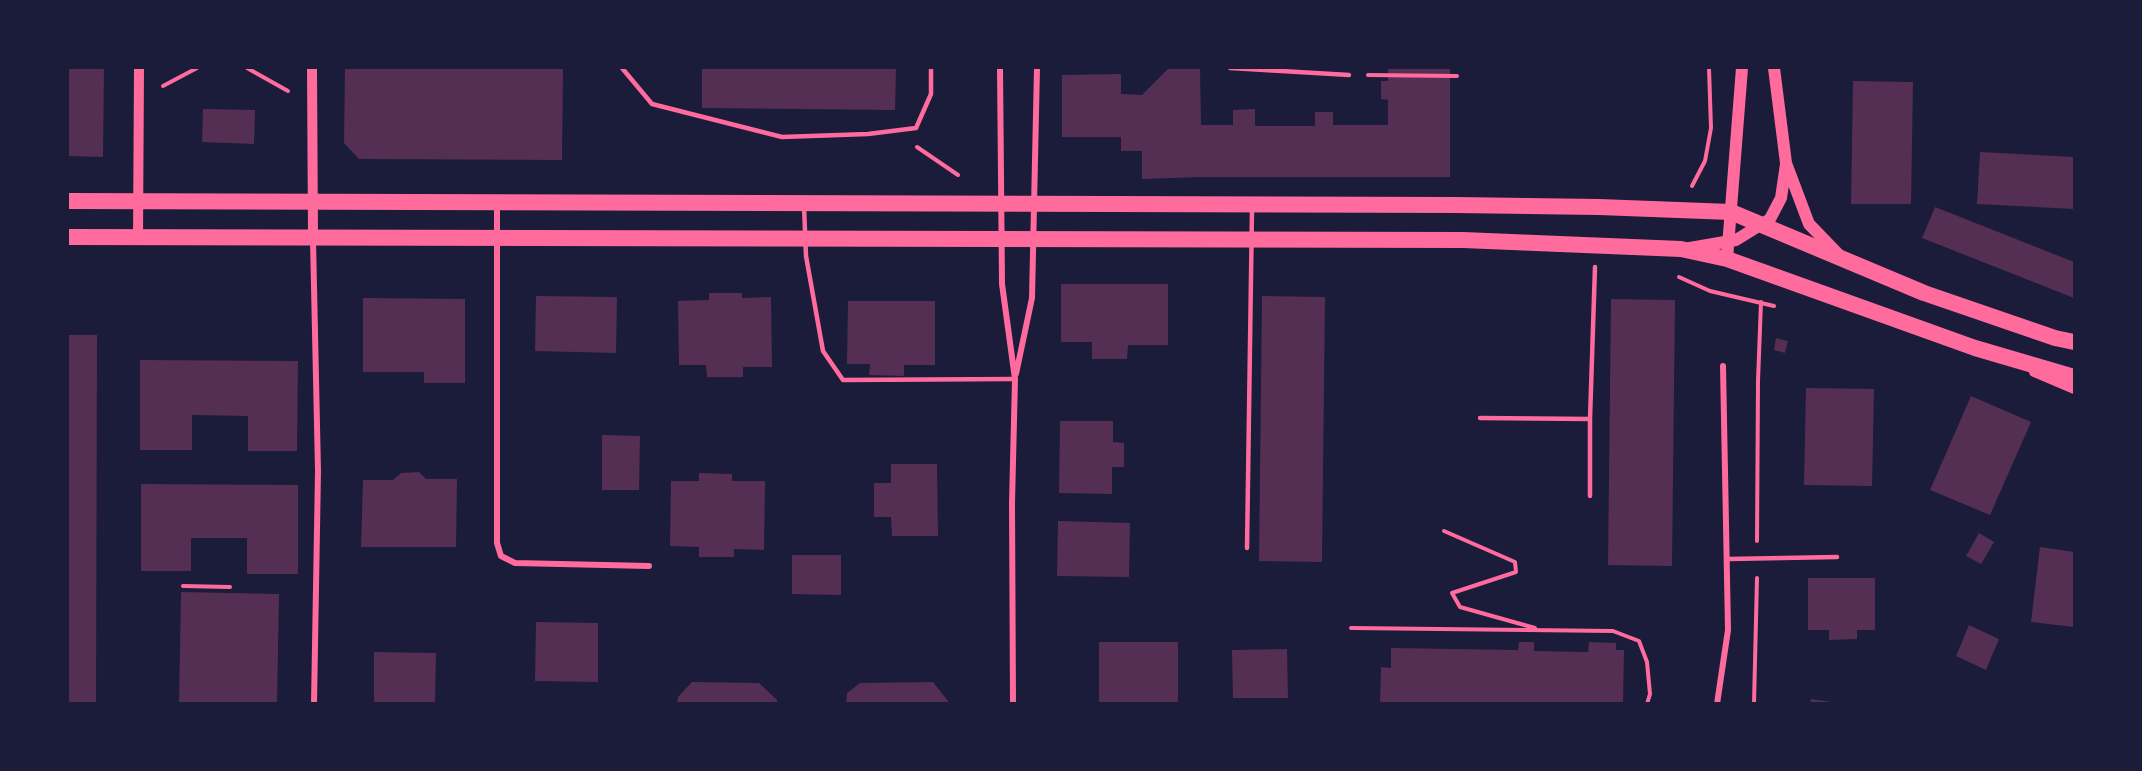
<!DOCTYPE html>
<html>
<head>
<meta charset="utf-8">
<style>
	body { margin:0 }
	#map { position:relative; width:2142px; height:771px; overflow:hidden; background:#1b1b3a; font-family:"Public Sans",sans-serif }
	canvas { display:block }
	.frame { position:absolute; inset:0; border:69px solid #1b1b3a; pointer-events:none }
</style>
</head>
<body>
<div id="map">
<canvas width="2142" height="771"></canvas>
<div class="frame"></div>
</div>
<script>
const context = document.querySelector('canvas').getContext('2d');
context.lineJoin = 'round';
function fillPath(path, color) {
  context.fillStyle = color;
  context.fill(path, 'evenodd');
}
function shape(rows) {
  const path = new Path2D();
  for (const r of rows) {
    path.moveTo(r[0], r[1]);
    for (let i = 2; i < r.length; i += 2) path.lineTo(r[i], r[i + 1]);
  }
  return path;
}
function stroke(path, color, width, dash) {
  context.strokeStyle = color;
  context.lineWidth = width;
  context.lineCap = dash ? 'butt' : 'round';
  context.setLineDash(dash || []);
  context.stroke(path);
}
fillPath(shape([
	[345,68,563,68,562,160,359,159,344,143],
	[702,68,896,68,895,110,702,108],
	[1169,68,1200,68,1201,125,1233,125,1233,110,1255,109,1255,126,1315,126,1315,112,1333,112,1333,125,1388,125,1388,100,1381,99,1381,81,1388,81,1388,68,1450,68,1450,177,1201,177,1142,179,1142,151,1121,151,1121,137,1062,137,1062,75,1121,74,1121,94,1142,95],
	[68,69,104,69,103,157,68,156],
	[1853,81,1913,82,1911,204,1851,204],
	[203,109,255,110,254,144,202,142],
	[1980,152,2074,157,2074,209,1977,204],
	[1935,207,2074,262,2074,298,1922,238],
	[1061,284,1168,284,1168,345,1128,345,1127,359,1092,359,1092,342,1061,342],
	[709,293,742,293,742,298,771,297,772,367,743,367,743,377,707,377,706,365,679,365,678,301,709,300],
	[536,296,617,297,616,353,535,351],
	[1262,296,1325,297,1322,562,1259,561],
	[363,298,465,299,465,383,424,383,424,372,363,372],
	[1611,299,1675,300,1672,566,1608,565],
	[848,301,935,301,935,365,904,365,904,376,869,375,870,364,847,364],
	[68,335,97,335,96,704,68,704],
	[1776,338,1788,341,1785,353,1774,350],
	[140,360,298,361,297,451,248,451,248,416,192,415,192,450,140,450],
	[1806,388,1874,389,1872,486,1804,485],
	[1971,396,2031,422,1990,515,1930,490],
	[1060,421,1113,421,1113,442,1124,443,1124,467,1112,467,1112,494,1059,493],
	[602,435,640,436,639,490,602,490],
	[891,464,937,464,938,536,892,536,891,517,874,517,874,483,891,483],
	[419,472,426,479,457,479,456,547,361,547,363,480,393,480,401,473],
	[699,473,732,474,732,481,765,481,764,550,734,549,734,557,699,557,699,547,670,546,671,481,699,481],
	[141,484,298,485,298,574,247,574,247,538,191,538,191,571,141,571],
	[1058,521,1130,523,1129,577,1057,576],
	[1979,533,1994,542,1981,564,1966,556],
	[2040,547,2074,552,2074,627,2031,622],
	[792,555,841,555,841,595,792,594],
	[1808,578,1875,578,1875,630,1857,630,1857,639,1829,640,1829,630,1808,630],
	[181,592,279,594,277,704,179,704],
	[536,622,598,623,598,682,535,681],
	[1969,625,1999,639,1986,670,1956,656],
	[1099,642,1178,642,1178,702,1099,702],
	[1519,642,1534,642,1534,651,1588,652,1589,642,1616,643,1616,650,1624,650,1623,704,1380,704,1381,667,1391,668,1391,648,1518,650],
	[1287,649,1288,698,1233,698,1232,650],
	[374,652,436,653,435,703,374,702],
	[692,682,759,683,777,700,777,704,677,704,678,697],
	[933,682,948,701,948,704,846,704,847,693,860,683],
	[1811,699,1832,702,1832,704,1810,704]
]), '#542f53');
stroke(shape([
	[247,68,288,91],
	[1368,75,1457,76],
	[163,86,197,68],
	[917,147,958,175],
	[1692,186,1705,161,1711,128,1709,68],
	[1679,277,1710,291,1774,306],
	[1444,531,1515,562,1516,572,1452,593,1460,607,1535,628],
	[1757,541,1758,381,1761,302],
	[183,586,230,587],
	[1351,628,1613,631,1639,641,1647,662,1650,694,1647,704],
	[1754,704,1757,578]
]), '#ff6b9d', 4);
stroke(shape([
	[622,68,652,104,782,137,868,134,916,128,931,94,931,68],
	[1230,68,1349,75],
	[804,206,806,256,823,351,843,380,1015,379],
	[1480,418,1590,419],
	[1590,496,1590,419,1595,267],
	[1247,548,1252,209],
	[1728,559,1837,557]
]), '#ff6b9d', 4.5);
stroke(shape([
	[1000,68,1002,284,1015,379,1012,503,1013,704],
	[497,203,497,543,501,556,515,563,649,566],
	[313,240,318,471,314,704],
	[1016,374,1032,298,1037,68],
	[1717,704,1728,630,1723,366]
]), '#ff6b9d', 6);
stroke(shape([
	[312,68,313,236],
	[138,238,139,68],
	[2034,372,2074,389]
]), '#ff6b9d', 10);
stroke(shape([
	[1774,68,1786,163,1809,224,1838,254],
	[1690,248,1736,240,1770,219,1781,198,1786,164],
	[1727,259,1742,68]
]), '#ff6b9d', 12);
stroke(shape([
	[68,201,1456,205,1599,207,1731,212,1924,293,2055,338,2074,342],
	[68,237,1463,240,1681,249,1727,259,1975,348,2074,377]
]), '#ff6b9d', 16);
</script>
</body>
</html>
